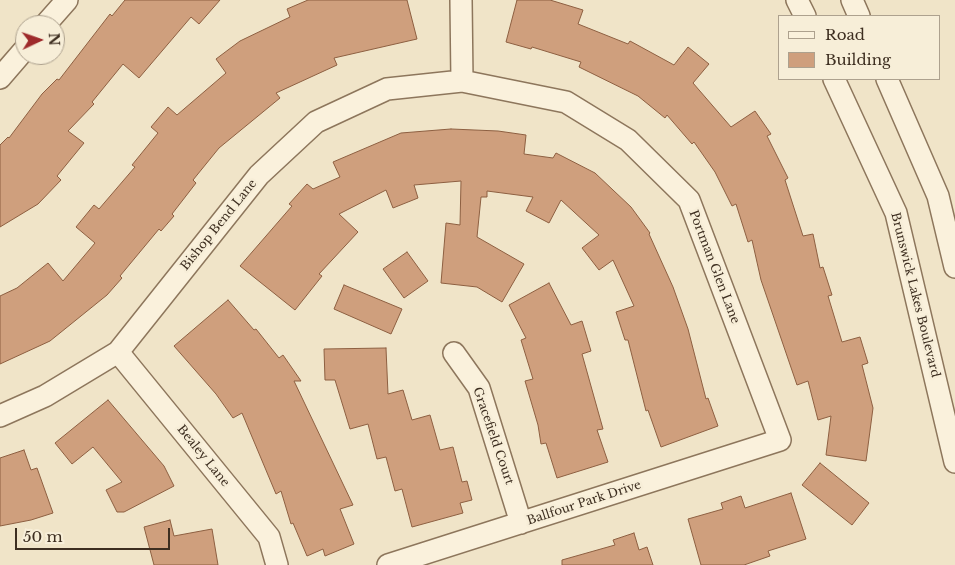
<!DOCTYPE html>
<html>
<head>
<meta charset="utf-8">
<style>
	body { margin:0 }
	#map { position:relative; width:955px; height:565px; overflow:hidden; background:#f0e4c8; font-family:"Libre Baskerville",serif }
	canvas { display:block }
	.legend { position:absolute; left:778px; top:15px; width:162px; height:65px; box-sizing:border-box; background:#f7eed8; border:1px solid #ada18e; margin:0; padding:6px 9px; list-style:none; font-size:15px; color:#3d2e20 }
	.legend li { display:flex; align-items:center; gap:10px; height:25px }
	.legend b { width:25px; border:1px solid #ada18e }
	.north { position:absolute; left:15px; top:15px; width:50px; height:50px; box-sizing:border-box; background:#f7eed8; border:1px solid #ada18e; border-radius:50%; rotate:87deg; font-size:14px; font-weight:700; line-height:20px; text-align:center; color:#3d2e20 }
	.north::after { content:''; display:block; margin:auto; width:18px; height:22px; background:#9e2a2b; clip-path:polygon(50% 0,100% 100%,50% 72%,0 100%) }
	.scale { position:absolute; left:15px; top:528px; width:155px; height:22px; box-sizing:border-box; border:2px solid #3d2e20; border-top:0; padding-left:6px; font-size:15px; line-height:18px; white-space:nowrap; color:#3d2e20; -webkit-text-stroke:4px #f7eed8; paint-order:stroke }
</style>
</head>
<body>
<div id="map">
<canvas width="955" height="565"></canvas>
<ul class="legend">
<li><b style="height:6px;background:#faf1dc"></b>Road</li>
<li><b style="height:14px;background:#cf9f7d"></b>Building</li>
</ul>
<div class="north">N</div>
<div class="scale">50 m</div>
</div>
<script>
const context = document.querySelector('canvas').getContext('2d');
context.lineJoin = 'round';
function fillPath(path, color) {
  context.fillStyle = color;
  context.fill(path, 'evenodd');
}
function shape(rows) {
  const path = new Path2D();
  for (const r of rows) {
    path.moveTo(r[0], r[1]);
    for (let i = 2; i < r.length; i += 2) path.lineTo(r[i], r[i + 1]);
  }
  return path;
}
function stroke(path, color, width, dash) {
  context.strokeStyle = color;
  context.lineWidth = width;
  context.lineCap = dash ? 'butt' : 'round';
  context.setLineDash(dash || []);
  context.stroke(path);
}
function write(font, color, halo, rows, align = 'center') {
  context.font = font + ' "Libre Baskerville",serif';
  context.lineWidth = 5;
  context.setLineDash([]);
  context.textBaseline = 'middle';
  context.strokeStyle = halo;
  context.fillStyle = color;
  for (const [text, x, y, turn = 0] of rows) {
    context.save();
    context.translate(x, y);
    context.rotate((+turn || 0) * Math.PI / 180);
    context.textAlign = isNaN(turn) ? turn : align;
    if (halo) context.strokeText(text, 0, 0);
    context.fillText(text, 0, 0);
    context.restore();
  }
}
const building = shape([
	[125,0,220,0,199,24,191,17,139,78,123,64,92,102,94,104,68,131,84,143,57,176,61,180,38,204,0,227,0,145,8,137,9,138,42,94,57,79,59,80,110,14,112,16,125,0],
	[308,0,407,0,417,39,334,58,337,65,276,93,280,98,219,148,193,180,196,183,172,214,174,216,161,231,159,229,120,276,122,278,107,295,50,341,0,364,0,296,17,288,48,263,63,281,95,243,76,227,94,205,99,209,135,167,132,165,158,133,151,127,168,107,177,115,226,73,216,59,240,41,290,17,287,9,308,0],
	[517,0,550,0,583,10,578,24,628,44,630,41,674,65,688,47,709,64,693,83,731,127,755,111,771,134,767,136,788,178,785,180,803,236,813,234,820,268,823,267,832,295,828,296,842,342,860,337,868,363,862,365,873,408,866,461,826,455,831,416,818,420,808,381,797,385,761,280,752,240,748,242,736,204,732,206,715,172,694,142,692,144,667,115,665,118,638,96,579,67,581,62,532,47,531,49,506,42,517,0],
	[451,129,498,131,526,135,524,154,553,158,556,153,595,173,631,207,650,233,649,234,673,287,688,329,706,399,708,398,718,426,661,447,648,410,646,411,628,340,625,340,616,312,634,306,613,260,599,270,582,248,599,235,561,200,549,223,526,211,533,197,487,191,487,197,481,197,477,237,524,264,502,302,477,287,441,283,446,223,460,225,461,181,414,185,418,198,393,208,386,190,339,214,358,232,319,274,322,276,295,310,240,266,292,206,289,204,307,184,313,189,340,177,333,162,401,133,451,129],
	[407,252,428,281,404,298,383,269,407,252],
	[549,283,571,325,582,321,591,351,582,354,603,429,597,430,608,462,557,478,546,443,541,444,538,425,525,381,533,379,521,340,526,338,509,305,549,283],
	[344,285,402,309,391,334,334,309,344,285],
	[228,300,254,330,256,329,279,358,283,355,301,381,294,381,353,505,340,509,354,544,325,556,323,549,307,556,293,523,291,524,281,491,276,494,242,413,233,418,216,394,174,346,228,300],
	[386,348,388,394,403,390,412,420,430,415,440,450,453,447,462,482,467,481,472,500,460,503,463,513,412,527,402,489,395,491,386,457,377,459,368,424,350,429,335,380,325,380,324,349,386,348],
	[108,400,164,466,174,486,124,512,117,512,106,490,122,482,93,447,72,464,55,443,108,400],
	[24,450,31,470,37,468,53,513,31,520,0,526,0,458,24,450],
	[820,463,869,503,852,525,802,485,820,463],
	[791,493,806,539,768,551,770,556,744,565,701,565,688,519,723,509,721,503,741,496,745,508,791,493],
	[170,520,174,536,212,529,218,565,154,565,144,527,170,520],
	[634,533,639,550,647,547,653,565,562,565,562,560,615,545,613,540,634,533]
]);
fillPath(building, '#cf9f7d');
stroke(building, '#8d5f41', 1);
const minor = shape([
	[461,0,462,81],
	[797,0,805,16],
	[852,0,859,16],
	[45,25,67,0],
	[0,78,25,49],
	[834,79,896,213,955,462],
	[887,79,938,196,955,267],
	[118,352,269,537,277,565],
	[454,353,479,388,521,523],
	[0,416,45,396,118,352,259,175,316,122,387,89,462,81,566,102,628,140,689,200,780,440,388,565]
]);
stroke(minor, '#8d765c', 24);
stroke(minor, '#faf1dc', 21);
write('12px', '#3d2e20', '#f7eed8', [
	["Bishop Bend Lane",219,225,-51],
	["Portman Glen Lane",714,267,69],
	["Brunswick Lakes Boulevard",915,295,76],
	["Gracefield Court",493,436,71],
	["Bealey Lane",203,456,51],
	["Ballfour Park Drive",584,503,-18]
]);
</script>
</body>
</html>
